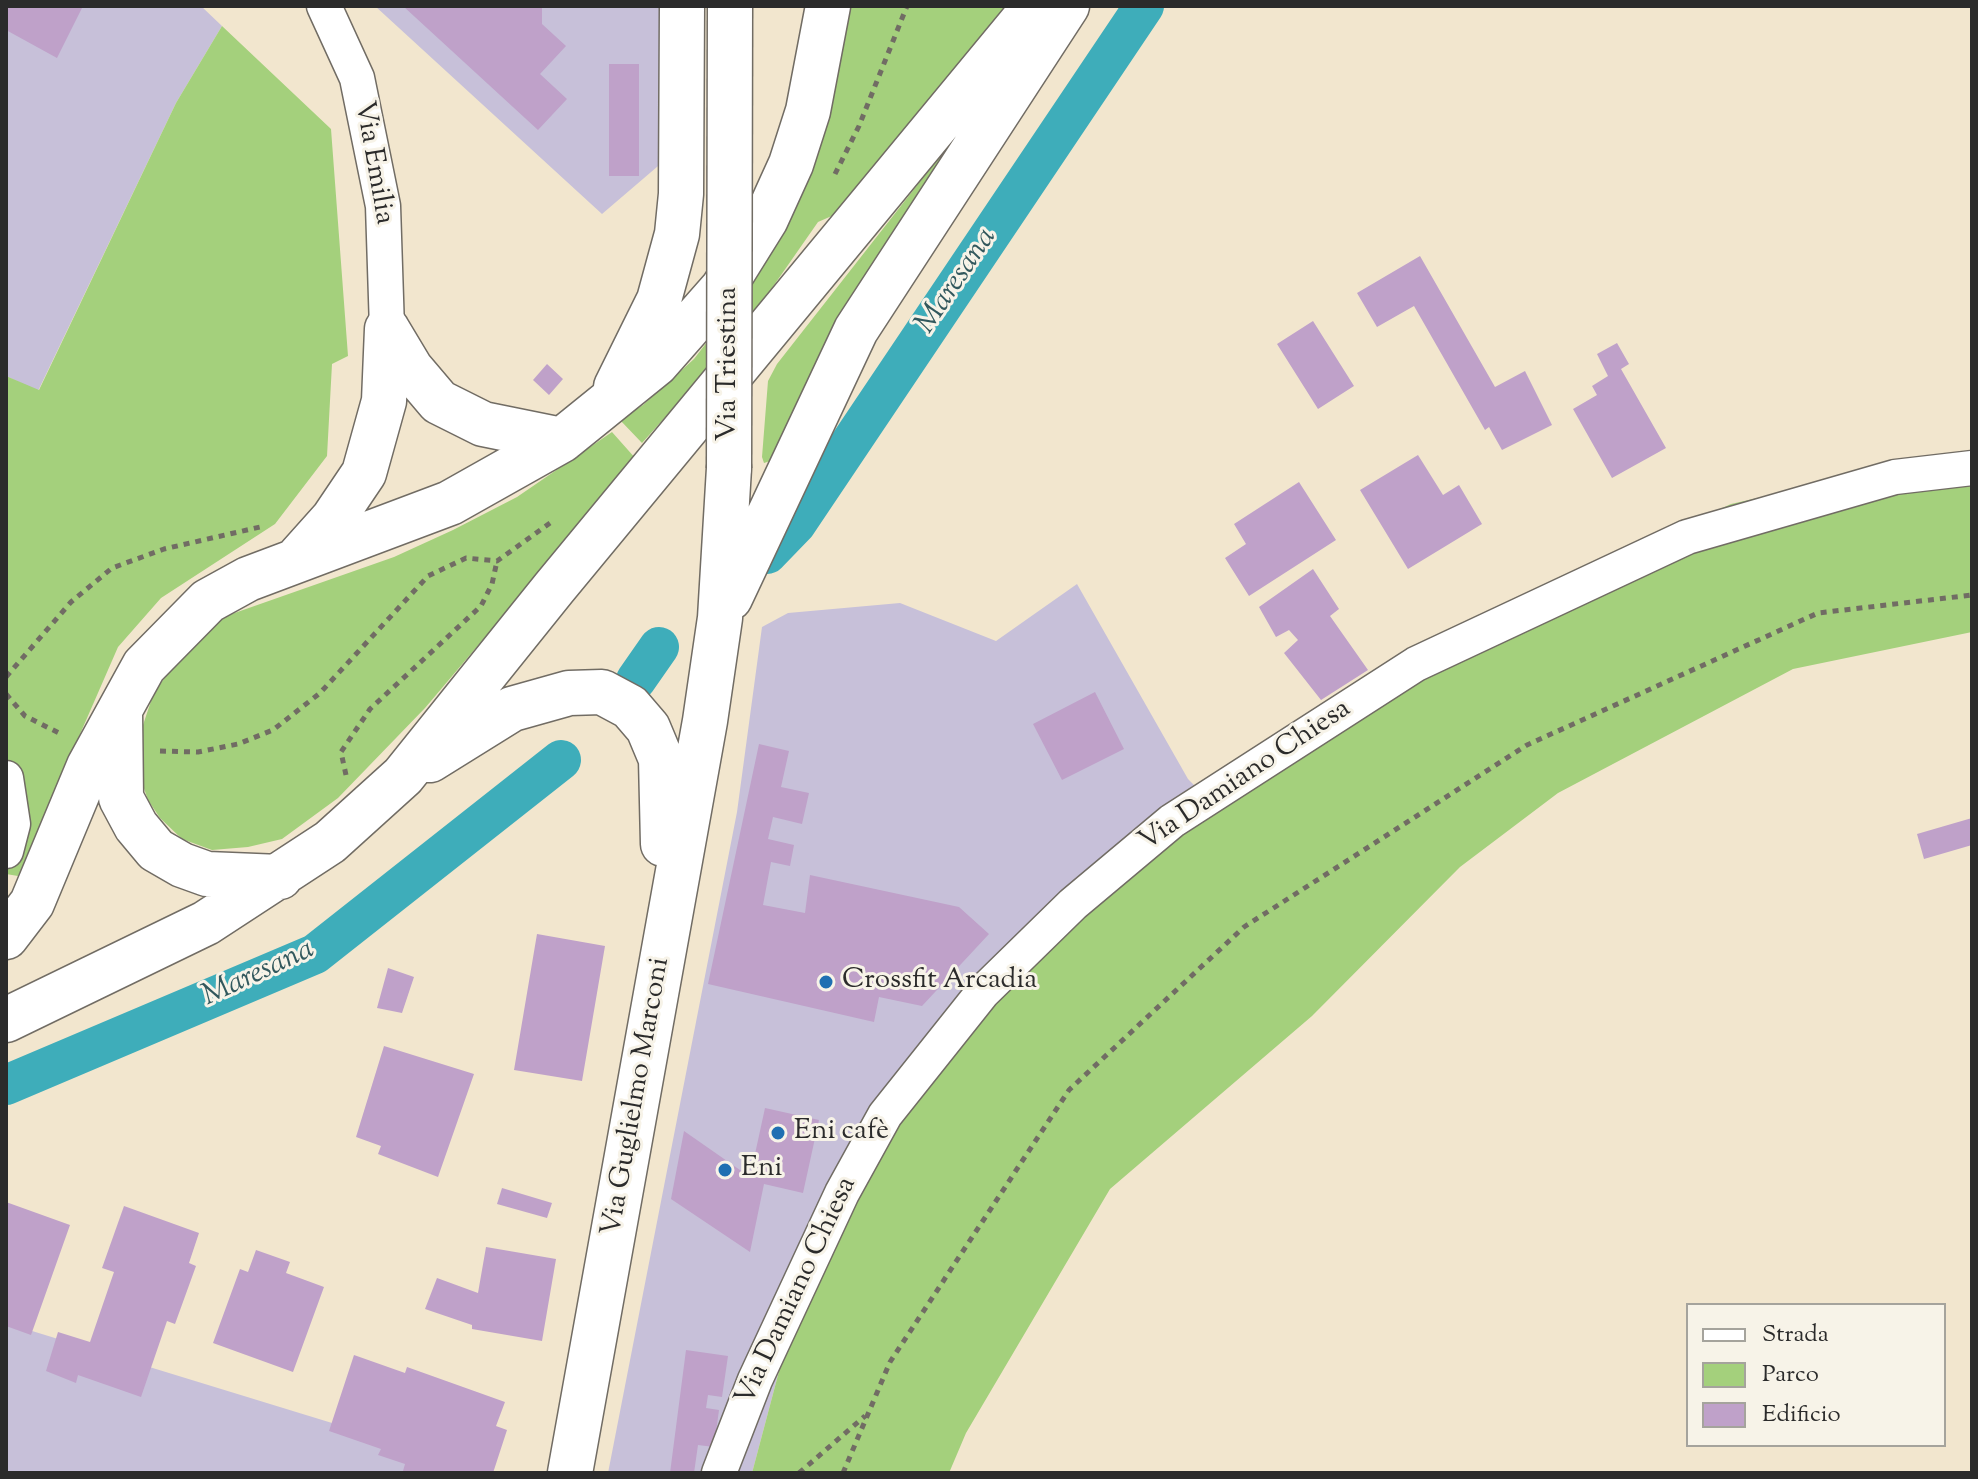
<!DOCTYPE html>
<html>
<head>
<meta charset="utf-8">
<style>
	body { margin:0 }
	#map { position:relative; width:1978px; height:1479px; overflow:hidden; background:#f2e6ce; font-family:"Sorts Mill Goudy",serif }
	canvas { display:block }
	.frame { position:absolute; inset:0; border:8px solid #2b2b2b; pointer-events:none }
	.legend { position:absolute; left:1686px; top:1303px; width:260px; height:144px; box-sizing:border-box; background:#f7f3e8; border:2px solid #a5a39c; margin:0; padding:10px 14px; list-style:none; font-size:24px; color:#2b2b2b }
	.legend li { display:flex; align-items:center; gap:16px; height:40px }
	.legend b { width:40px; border:2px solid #a5a39c }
</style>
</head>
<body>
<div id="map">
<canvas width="1978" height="1479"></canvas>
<div class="frame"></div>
<ul class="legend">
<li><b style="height:10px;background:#fff"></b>Strada</li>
<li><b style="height:22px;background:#a4d07c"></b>Parco</li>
<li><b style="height:22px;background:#bfa1c9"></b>Edificio</li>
</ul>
</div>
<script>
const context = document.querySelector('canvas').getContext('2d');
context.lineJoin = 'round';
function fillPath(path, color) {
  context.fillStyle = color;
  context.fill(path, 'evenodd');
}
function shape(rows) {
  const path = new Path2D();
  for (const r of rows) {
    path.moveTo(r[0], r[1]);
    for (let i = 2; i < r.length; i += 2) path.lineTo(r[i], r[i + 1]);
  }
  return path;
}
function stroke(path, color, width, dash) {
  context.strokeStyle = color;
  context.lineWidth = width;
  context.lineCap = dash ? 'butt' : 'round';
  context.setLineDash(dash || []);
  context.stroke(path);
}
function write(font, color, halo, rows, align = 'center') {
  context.font = font + ' "Sorts Mill Goudy",serif';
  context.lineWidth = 6;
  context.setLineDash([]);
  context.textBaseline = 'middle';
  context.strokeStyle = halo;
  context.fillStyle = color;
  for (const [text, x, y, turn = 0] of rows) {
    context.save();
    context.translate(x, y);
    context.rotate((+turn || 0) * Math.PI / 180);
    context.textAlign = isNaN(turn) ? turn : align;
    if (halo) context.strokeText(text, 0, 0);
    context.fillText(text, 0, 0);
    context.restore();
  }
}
fillPath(shape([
	[6,6,201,6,222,26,176,103,38,391,6,376],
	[375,6,692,6,692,137,602,214],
	[1077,584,1188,779,1200,791,786,1345,752,1473,608,1473,737,812,762,627,788,613,900,603,996,641],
	[6,1323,495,1473,6,1473]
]), '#c7c0d9');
fillPath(shape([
	[840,6,1009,6,834,215,818,222,772,288,694,385,642,443,620,420,643,405,694,359,756,278,776,243],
	[222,26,331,129,348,356,332,364,327,456,275,524,161,598,118,647,77,741,55,803,18,876,6,874,6,376,39,390,176,103],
	[951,142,837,333,770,461,764,463,762,457,768,381,777,364],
	[612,432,636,459,425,708,338,798,282,839,248,847,212,850,182,839,160,818,148,800,138,771,139,737,154,692,192,642,226,616,394,557,453,530,517,497],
	[1972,454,1972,632,1793,669,1558,793,1460,867,1312,1016,1110,1189,966,1433,949,1473,752,1473,786,1345,939,1030,1129,837,1426,643,1731,504,1911,463]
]), '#a4d07c');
stroke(shape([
	[767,554,796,524,1144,6],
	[636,680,659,647],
	[6,1085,315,954,561,760]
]), '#3eadba', 40);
fillPath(shape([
	[6,6,83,6,57,58,6,30],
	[403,6,542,6,542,24,566,46,540,74,567,99,538,130],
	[609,64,639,64,639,176,609,176],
	[1420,256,1495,387,1525,371,1552,425,1502,450,1489,427,1485,430,1414,306,1377,327,1357,293],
	[1313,321,1354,386,1318,409,1277,344],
	[1617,343,1629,364,1621,369,1666,448,1612,478,1573,409,1597,395,1592,386,1608,376,1597,354],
	[547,364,563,379,549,395,533,380],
	[1418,455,1443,495,1459,485,1482,524,1408,569,1360,490],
	[1299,482,1336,540,1249,596,1225,558,1246,544,1234,524],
	[1313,569,1339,609,1330,616,1368,670,1321,700,1284,653,1298,640,1289,630,1276,637,1259,607],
	[1095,692,1124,749,1062,780,1033,724],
	[759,744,789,751,781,787,809,793,802,824,773,817,768,839,794,845,790,866,771,862,763,905,805,913,810,875,959,907,989,934,922,1006,879,997,874,1022,708,984],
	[1972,818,1972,845,1924,859,1917,834],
	[537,934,605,946,582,1081,514,1070],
	[388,968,414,977,402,1013,377,1008],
	[384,1046,474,1074,438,1177,378,1154,381,1146,356,1137],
	[765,1108,819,1120,803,1193,764,1184,750,1252,671,1199,684,1131,750,1177],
	[502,1188,552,1203,547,1218,497,1204],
	[6,1202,70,1225,31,1335,6,1326],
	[124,1206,199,1233,189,1263,196,1266,175,1324,167,1321,141,1397,78,1375,76,1383,46,1371,58,1332,90,1342,114,1272,102,1268],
	[486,1247,556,1259,542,1341,472,1329,472,1325,425,1309,437,1278,478,1293],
	[256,1250,290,1262,286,1273,324,1287,293,1372,213,1343,240,1269,248,1272],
	[686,1350,728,1356,722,1397,708,1395,706,1408,719,1410,714,1447,698,1445,694,1473,670,1473],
	[354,1355,405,1373,407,1367,505,1402,496,1426,507,1430,493,1473,409,1473,403,1471,405,1464,378,1455,381,1449,329,1431]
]), '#bfa1c9');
const street = shape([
	[324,6,357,78,383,206,387,329],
	[6,778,13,824,6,851],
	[719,1473,755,1380,842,1193,885,1115,983,992,1073,904,1172,821,1416,664,1687,537,1895,477,1972,468]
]);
const secondary = shape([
	[387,329,411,369,439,402,483,424,562,440],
	[616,387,659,300,677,234,681,194,682,6],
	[299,557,333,519,364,473,384,401,387,329],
	[730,598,856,330,1067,6],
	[120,712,121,798,136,826,156,850,182,865,207,874,280,877],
	[430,760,512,709,569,693,602,692,630,707,648,728,661,759,663,844],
	[6,937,32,903,89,766,144,666,208,601,248,579,450,503,562,440,656,364,723,288,766,219,791,164,808,111,828,6],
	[6,1020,206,923,330,842,403,776,554,588,1035,6],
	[570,1473,705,721,720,618,729,468]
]);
stroke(street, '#716c64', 37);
stroke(secondary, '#716c64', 47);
stroke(shape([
	[835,174,859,126,907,6],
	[6,677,71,602,112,568,164,549,260,527],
	[6,694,25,716,63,735],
	[160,751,198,752,238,744,273,730,320,693,428,576,466,558,497,561,550,523],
	[346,775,341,752,370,709,481,606,492,584,497,561],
	[799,1473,865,1416],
	[843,1473,890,1362,1069,1090,1244,927,1527,745,1818,613,1972,595]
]), '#716c64', 5, [6, 6]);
stroke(street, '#fff', 34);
stroke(secondary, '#fff', 44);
const secondaryBridge = shape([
	[729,468,730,6]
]);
stroke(secondaryBridge, '#716c64', 47, []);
stroke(secondaryBridge, '#fff', 44);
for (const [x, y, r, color] of [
	[826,982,8,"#1f6fb2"],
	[778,1133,8,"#1f6fb2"],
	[725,1170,8,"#1f6fb2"]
]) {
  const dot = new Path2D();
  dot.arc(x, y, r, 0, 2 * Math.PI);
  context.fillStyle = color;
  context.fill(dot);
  stroke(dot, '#f7f3e8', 3);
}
write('28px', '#2b2b2b', '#f7f3e8', [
	["Via Emilia",372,163,80],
	["Via Triestina",730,364,-90],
	["Via Damiano Chiesa",1246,777,-34],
	["Via Guglielmo Marconi",638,1097,-80],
	["Via Damiano Chiesa",798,1292,-65]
]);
write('28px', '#2b2b2b', '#f7f3e8', [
	["Crossfit Arcadia",842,982],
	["Eni cafè",794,1133],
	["Eni",741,1170]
], 'left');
write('italic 30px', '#32585d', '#f7f3e8', [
	["Maresana",958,282,-56],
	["Maresana",259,975,-25]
]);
</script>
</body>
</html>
